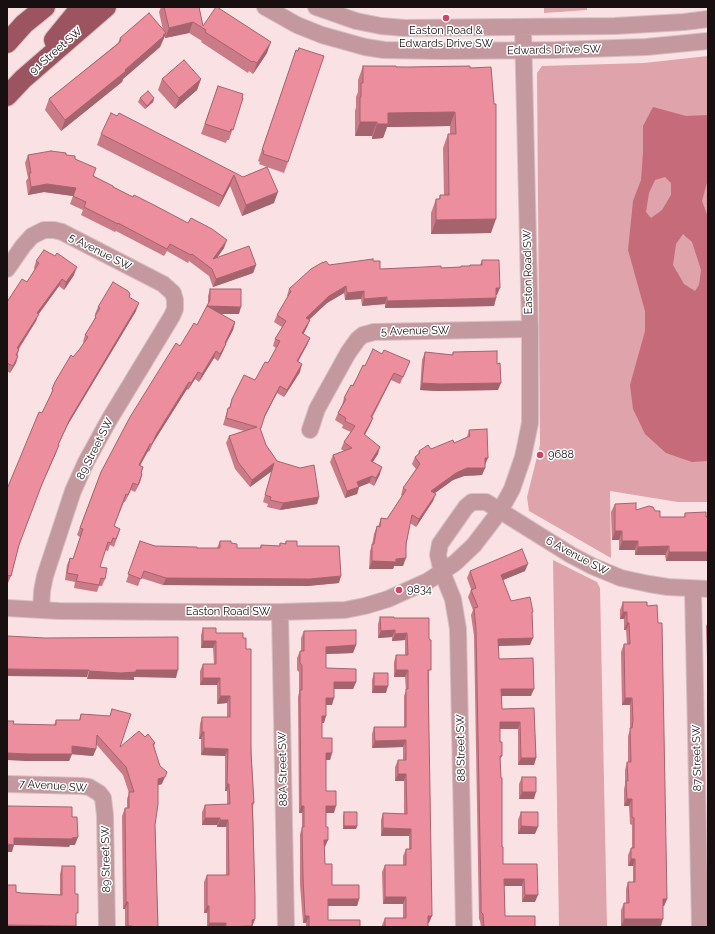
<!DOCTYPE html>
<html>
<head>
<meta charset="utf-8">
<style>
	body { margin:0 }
	#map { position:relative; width:715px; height:934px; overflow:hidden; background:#f9e1e4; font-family:Raleway,sans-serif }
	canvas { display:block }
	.frame { position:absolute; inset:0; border:8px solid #170f10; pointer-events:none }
</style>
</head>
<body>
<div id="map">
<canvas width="715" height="934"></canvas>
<div class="frame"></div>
</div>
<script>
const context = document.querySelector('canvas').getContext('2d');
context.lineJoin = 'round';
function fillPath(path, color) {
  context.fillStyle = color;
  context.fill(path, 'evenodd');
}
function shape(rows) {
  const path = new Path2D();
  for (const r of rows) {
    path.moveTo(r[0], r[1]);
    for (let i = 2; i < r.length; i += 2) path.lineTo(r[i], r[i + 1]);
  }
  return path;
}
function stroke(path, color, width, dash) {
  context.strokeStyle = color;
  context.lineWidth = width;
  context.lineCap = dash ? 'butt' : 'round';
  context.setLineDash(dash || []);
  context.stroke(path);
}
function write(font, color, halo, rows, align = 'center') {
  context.font = font + ' Raleway,sans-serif';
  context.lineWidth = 3;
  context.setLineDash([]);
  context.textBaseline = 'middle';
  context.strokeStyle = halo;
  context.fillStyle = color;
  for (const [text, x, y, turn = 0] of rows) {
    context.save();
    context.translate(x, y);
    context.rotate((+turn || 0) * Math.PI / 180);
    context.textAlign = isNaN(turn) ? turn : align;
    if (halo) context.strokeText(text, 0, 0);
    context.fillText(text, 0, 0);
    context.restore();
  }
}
fillPath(shape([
	[544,7,587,7,587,10,544,13],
	[708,56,708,502,678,502,610,491,611,558,529,511,527,497,540,445,537,73,542,66,644,63],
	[553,560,597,582,600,588,607,927,559,927]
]), '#dfa3ab');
fillPath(shape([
	[653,107,686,116,708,115,708,179,702,201,708,217,708,461,692,462,666,453,645,434,633,409,630,385,645,331,645,311,628,250,633,201,641,180,643,152,643,126],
	[665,177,671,183,671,195,662,210,651,218,646,212,649,193,655,180],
	[683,234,692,242,701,270,699,285,695,291,684,284,673,265,676,244]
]), '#c56b7a');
const minor = shape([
	[265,7,297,25,322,35,365,47,384,50,442,51,555,50,646,47,708,41],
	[316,7,356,21,381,26,405,28,615,26,684,22,708,19],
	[7,269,23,246,32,236,44,230,54,230,62,232,163,284,173,293,175,300,175,309,172,316,109,420,86,462,73,491,45,576,42,591,41,610],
	[310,430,317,409,348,353,358,339,363,335,374,332,530,329],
	[693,589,700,927],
	[7,608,59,611,191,612,280,612,345,610,365,606,388,599,428,581,455,563,474,545,500,511,512,489,523,457,530,423,530,329,523,28],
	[280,612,286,927],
	[7,784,81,786,89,787,99,793,103,798,105,815,107,927],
	[464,927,458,629,453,599,442,572,438,555,440,544,466,507,472,502,486,502,571,555,592,566,621,578,649,584,668,587,708,589]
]);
const major = shape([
	[54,40,81,7],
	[7,43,24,24,45,7],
	[7,96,23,79,106,7]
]);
stroke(minor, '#d5bfc2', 18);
stroke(major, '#d5bfc2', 22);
stroke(minor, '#c3989e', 16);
stroke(major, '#9d5461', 20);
fillPath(shape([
	[161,7,199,7,203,26,267,53,253,74,249,71,248,73,201,42,202,41,189,33,165,38,165,36,160,47,123,79,122,82,61,131,45,110,49,99,118,43,120,38,163,30,159,12],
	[296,50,288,162,284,173,267,167,274,203,242,216,230,186,219,207,97,145,101,134,243,177,267,167,259,164,260,162,258,161],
	[363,66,409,67,470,66,491,233,431,234,431,213,436,199,439,199,440,195,444,195,443,148,448,134,450,134,450,126,387,127,383,138,372,139,372,136,355,136,355,111,356,107,356,97,358,92,358,80],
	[162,79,201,79,197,90,175,109,158,90],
	[218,86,243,98,229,140,227,140,226,143,201,134],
	[140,98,154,98,153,102,145,109,138,102],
	[28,155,66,155,75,159,94,176,224,248,217,258,256,265,253,273,213,287,209,276,189,261,188,263,167,251,164,256,116,231,115,232,81,215,83,210,70,204,73,196,44,192,28,195,26,181,28,178,25,163],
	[482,260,497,295,496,295,496,298,494,306,385,308,385,304,362,306,361,299,345,300,344,293,327,303,309,320,310,320,307,327,303,334,310,338,307,345,298,362,300,372,284,397,277,393,263,420,260,429,266,445,277,461,319,497,317,504,280,510,267,507,268,504,263,502,272,471,250,487,235,469,226,443,229,436,244,431,223,425,228,408,229,408,232,399,255,380,268,363,276,348,273,346,275,339,282,327,274,322,277,315,288,297,287,296,289,289,323,263,329,265,373,261,380,269,441,268,461,267,469,266,470,265,480,265],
	[36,261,74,275,64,290,59,286,38,315,36,321,19,349,16,363,10,373,7,371,7,302,27,282,35,270,34,268],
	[210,289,239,314,220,314,235,322,233,330,226,344,223,351,218,361,214,358,199,382,195,379,188,390,187,389,153,443,149,452,148,451,140,466,143,467,141,474,142,474,140,482,135,492,131,490,125,502,124,502,114,526,120,529,114,547,110,545,108,551,105,550,100,567,105,579,102,586,99,586,97,592,74,588,75,582,65,580,67,565,70,558,73,559,80,537,77,535,101,472,180,346,197,325,208,305,208,296],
	[130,294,129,297,136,311,67,426,58,445,56,453,39,491,19,545,11,576,8,583,7,583,7,489,42,413,50,397,55,382,73,357,79,350,84,343,83,342,85,335,93,322,96,315,95,314,98,307],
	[425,352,452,355,453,352,498,390,437,391,420,390,422,360],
	[365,366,407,368,400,384,391,380,372,418,370,425,365,435,378,454,373,462,380,474,374,486,369,483,359,487,357,494,345,498,330,462,333,455,344,451,341,449,344,442,351,432,342,428,343,425,335,420,338,413,342,405,344,398],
	[469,430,485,465,485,468,482,475,464,476,453,480,435,493,433,501,416,527,410,523,403,566,394,566,393,569,369,569,370,551,372,545,374,534,377,526,378,527,381,518,387,519,402,496,401,495,403,488,416,469,412,464,415,457,418,454,419,451,431,449,454,443,467,437],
	[615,504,660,517,684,517,685,513,708,516,708,561,666,561,665,555,635,555,635,550,619,550,619,540,612,540,611,512],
	[140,541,155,546,197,548,217,548,220,541,231,543,237,548,260,548,261,545,279,546,280,543,285,544,286,541,297,546,339,583,307,586,163,585,141,578,138,586,126,582],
	[470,571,525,571,503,580,511,601,532,615,530,645,498,646,499,659,531,696,502,696,502,709,534,708,536,758,534,765,518,765,518,729,500,729,500,742,502,756,500,759,502,847,503,864,537,864,535,902,522,902,522,886,504,886,505,916,535,927,481,927,480,921,479,919,474,636,471,615,473,610,468,597,471,590,471,589,467,578],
	[623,602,647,602,667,899,664,906,663,906,661,926,621,927,621,910,624,903,626,903,626,889,628,882,633,882,633,866,628,866,628,855,631,848,632,848,632,825,630,824,629,806,624,806,624,789,625,785,625,770,627,762,628,762,628,736,630,730,630,705,622,705,621,652,624,644,627,644,626,630,624,630,624,619,620,619,620,610],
	[380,617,394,618,429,618,429,923,428,923,428,927,382,927,382,925,385,918,403,918,403,904,383,904,382,872,385,865,403,865,403,856,406,849,409,849,409,836,381,836,381,820,383,813,404,814,404,781,395,781,395,767,398,760,403,760,403,747,372,748,372,734,374,727,404,727,404,696,406,691,405,677,394,677,394,662,396,655,405,655,405,640,392,641,392,637,378,638,378,624],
	[708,622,708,658,707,658,706,626],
	[203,628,216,633,243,638,246,649,254,803,253,806,255,919,252,927,207,927,207,913,204,913,204,882,207,875,226,875,226,827,217,827,217,825,202,825,202,812,205,805,227,805,227,791,225,791,225,756,201,755,201,739,199,739,200,724,202,717,227,717,227,703,217,704,217,685,200,685,200,671,203,664,214,664,213,648,201,648,201,635],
	[304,631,356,645,353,653,326,654,326,668,356,682,353,689,334,689,332,705,326,705,324,723,322,723,322,738,332,753,330,760,326,760,326,791,334,813,326,813,325,847,324,847,325,864,332,885,359,899,357,906,328,906,328,920,360,927,306,927,306,923,303,923,300,885,300,834,302,828,302,813,299,813,298,697,299,693,299,672,297,670,297,658,300,651,301,651,301,638],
	[374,673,386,693,372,693,372,680],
	[112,709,120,747,145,737,155,743,154,746,162,784,158,785,155,825,158,927,125,927,125,909,123,909,122,816,125,808,127,808,127,799,129,793,123,775,96,744,96,749,93,756,72,754,69,761,25,761,13,724,54,725,56,720,79,720,81,714,110,716],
	[522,777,534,799,519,799,519,784],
	[344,812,357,826,356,829,343,829,343,816],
	[521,812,535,834,518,834,518,820],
	[62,866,75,894,76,918,16,892,21,893,60,895,60,874]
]), '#cb7a87');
fillPath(shape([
	[193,22,189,33,165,38,169,28],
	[166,33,160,47,123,79,122,82,61,131,65,120,125,70],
	[271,42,267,53,253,74,257,63],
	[201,79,197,90,175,109,179,98],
	[154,98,153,102,145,109,147,106],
	[455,112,450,126,387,127,383,138,372,139,377,124,388,113],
	[360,122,377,122,372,136,355,136],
	[234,175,230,186,219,207,223,196],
	[47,184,76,188,73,196,44,192,28,195,31,187],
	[278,192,274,203,242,216,246,205],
	[496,219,491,233,431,234,436,220],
	[227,240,224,248,210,267,213,259],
	[256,265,253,273,213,287,216,279],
	[77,267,74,275,64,290,66,282],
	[62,279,59,286,38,315,36,321,14,355,17,348,37,313],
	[346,286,344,293,327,303,303,325,306,318,329,296],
	[496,288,500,288,497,295,494,295],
	[364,291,361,299,345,300,347,293],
	[387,297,385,304,362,306,364,299],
	[496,298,494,306,385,308,387,301],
	[139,303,136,311,67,426,55,452,58,445,70,419],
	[207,306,241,307,239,314,205,314],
	[310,320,307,327,300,341,302,333],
	[235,322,233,330,223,348,226,344,223,351,218,361,220,354],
	[310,338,307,345,294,368,297,361],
	[216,351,214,358,199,382,202,374],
	[18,356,16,363,10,373,13,366],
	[302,364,300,372,284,397,287,390],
	[198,372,195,379,188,390,191,383],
	[394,373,391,380,368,424,371,417],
	[189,382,187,389,153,443,149,452,156,435],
	[422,383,501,383,498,390,437,391,420,390],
	[280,386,277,393,262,422,265,415],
	[373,418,370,425,361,441,364,434],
	[150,444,148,451,136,472,139,465],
	[59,445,56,453,39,491,42,484],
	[380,447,378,454,368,468,371,461],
	[485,458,488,458,485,465],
	[274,463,272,471,250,487,252,480],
	[382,467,380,474,374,486,376,478],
	[467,468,485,468,482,475,464,476,453,480,428,498,431,491,456,473],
	[142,474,140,482,135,492,138,485],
	[372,476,369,483,359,487,357,494,345,498,347,491,357,482],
	[436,494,433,501,416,527,419,519],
	[319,497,317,504,280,510,283,503],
	[615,531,622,531,619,540,612,540],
	[622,541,638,541,635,550,619,550],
	[669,546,665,555,635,555,638,547],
	[669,552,708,552,708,561,666,561],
	[406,558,403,566,394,566,393,569,369,569,372,561],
	[528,564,525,571,498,582,501,575],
	[341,576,339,583,307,586,163,585,166,578],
	[623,612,627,612,624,619,620,619],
	[627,623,629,623,626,630,624,630],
	[395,630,392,637,378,638,381,631],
	[407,633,405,640,392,641,395,634],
	[533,638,530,645,495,646,498,639],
	[203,641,216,641,213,648,201,648],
	[356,645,353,653,324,654,326,647],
	[7,669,89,670,87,677,7,676],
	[136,670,178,670,176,678,134,677,134,680,87,679,89,671],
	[396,670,408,670,405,677,394,677],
	[203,678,220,678,217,685,200,685],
	[334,682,356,682,353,689,332,689],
	[374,686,388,686,386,693,372,693],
	[501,689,534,689,531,696,499,696],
	[220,696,230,696,227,703,217,704],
	[326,698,334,698,332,705,324,705],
	[625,698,632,698,630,705,622,705],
	[322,716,326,716,324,723,320,723],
	[500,722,520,722,518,729,497,729],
	[202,732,204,732,201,739,199,739],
	[406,740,403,747,372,748,375,741],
	[72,746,96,749,93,756,69,754],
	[204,748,228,749,225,756,201,755],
	[7,753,72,754,69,761,25,761,7,760],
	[326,753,332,753,330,760,323,760],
	[521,758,536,758,534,765,518,765],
	[167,772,162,784,155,786,158,779],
	[398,774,406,774,404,781,395,781],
	[227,784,229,784,227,791,225,791],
	[522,792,536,792,534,799,519,799],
	[627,799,632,799,629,806,624,806],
	[301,806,304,806,302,813,299,813],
	[326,806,336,806,334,813,323,813],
	[205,818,220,818,217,825,202,825],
	[220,820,228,820,226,827,217,827],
	[344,826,357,826,356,829,343,829],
	[521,826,538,827,535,834,518,834],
	[383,828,411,829,409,836,381,836],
	[78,837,75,845,70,845,69,847,14,845,12,852,7,852,7,844,14,838],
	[324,840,328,840,325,847,322,847],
	[631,859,635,859,633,866,628,866],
	[504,879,524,879,522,886,501,886],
	[525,895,538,895,535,902,522,902],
	[385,897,406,897,403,904,383,904],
	[328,899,359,899,357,906,325,906],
	[663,899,667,899,664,906,661,906],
	[126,902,128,902,125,909,123,909],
	[207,906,209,906,207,913,204,913],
	[305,916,309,916,306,923,303,923],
	[428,916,432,916,429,923,425,923],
	[255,919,252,927,246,927,252,920],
	[624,919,663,919,661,926,621,927],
	[209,923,226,923,224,927,208,927],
	[7,925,76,926,76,927,7,927]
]), '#a5636e');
const building = shape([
	[164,7,199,7,203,26,216,7,217,7,271,42,257,63,253,61,252,62,205,32,206,30,193,22,169,28,164,7],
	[149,13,166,33,163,35,164,36,125,70,126,71,65,120,49,99,119,43,121,40,120,38,149,13],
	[299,48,324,56,288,162,263,154,264,151,262,150,296,50,298,51,299,48],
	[184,60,201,79,179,98,162,79,184,60],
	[363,66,396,66,396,67,409,67,470,66,470,68,491,67,494,104,496,104,496,219,436,220,436,199,440,199,440,195,449,195,448,134,456,134,455,112,388,113,388,124,377,124,377,122,360,122,360,97,361,97,361,83,363,83,363,66],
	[218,86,243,94,242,98,243,98,233,130,231,129,230,132,205,124,218,86],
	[148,91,154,98,147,106,140,98,148,91],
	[111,113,117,116,119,113,243,177,267,167,278,192,246,205,234,175,223,196,101,134,111,113],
	[51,151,66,153,66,155,75,156,75,159,96,168,93,176,113,186,113,187,133,197,134,195,152,204,188,223,191,218,212,229,227,240,213,259,249,246,256,265,216,279,212,269,192,254,191,255,170,244,167,249,118,223,118,224,84,207,86,202,73,196,76,188,47,184,31,187,29,173,31,173,28,155,51,151],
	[44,250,55,256,57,253,77,267,66,282,62,279,37,313,39,314,17,348,19,349,16,355,18,356,13,366,7,363,7,302,22,279,27,282,39,263,36,261,44,250],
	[373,259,373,261,380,261,380,269,424,267,441,266,441,268,461,267,461,266,470,266,470,265,482,265,482,260,499,260,500,288,496,288,496,298,387,301,387,297,364,299,364,291,347,293,346,286,329,296,306,318,310,320,302,333,310,338,297,361,302,364,287,390,280,386,265,415,261,428,260,428,266,445,277,461,300,468,314,465,319,497,283,503,270,500,271,497,265,495,274,463,252,480,238,462,229,436,257,427,226,418,228,408,230,408,232,399,244,375,255,380,265,362,268,363,280,341,275,339,286,321,277,315,291,291,289,289,311,269,323,262,323,263,326,261,329,265,373,259],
	[113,282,128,291,130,294,129,297,139,303,70,419,58,445,59,445,42,484,19,545,11,576,7,575,7,489,39,412,42,413,53,390,52,389,55,382,71,355,73,357,79,350,88,337,85,335,96,317,95,316,100,308,98,307,113,282],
	[210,289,241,289,241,307,207,306,235,322,225,343,226,344,220,354,216,351,202,374,198,372,191,383,189,382,156,435,152,444,150,444,139,465,143,467,141,473,142,474,138,485,133,483,128,495,126,494,114,526,120,529,116,539,113,538,111,543,108,542,100,567,107,568,105,579,101,578,99,585,76,581,78,575,67,573,70,558,73,559,83,529,80,528,101,472,130,417,176,343,180,346,194,323,197,325,210,300,210,289],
	[373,349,382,354,384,350,410,361,403,377,394,373,371,417,373,418,364,434,380,447,371,461,382,467,376,478,372,476,357,482,359,487,347,491,333,455,352,448,344,442,355,426,345,421,346,418,338,413,346,399,344,398,351,385,353,386,363,365,365,366,373,349],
	[497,351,497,364,500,363,501,383,440,384,422,383,425,352,453,355,453,352,497,351],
	[487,429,488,458,485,458,485,468,467,468,456,473,431,491,436,494,419,519,412,515,406,544,406,558,396,559,396,562,372,561,372,544,374,544,377,526,380,527,381,518,387,519,406,490,403,488,420,464,415,457,420,453,419,451,428,445,431,449,453,440,454,443,470,436,469,430,487,429],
	[636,503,636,510,649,506,653,507,655,511,660,511,660,517,685,517,685,513,706,512,706,517,708,516,708,552,669,552,669,546,638,547,638,541,622,541,622,531,615,531,615,504,636,503],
	[140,541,155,546,197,547,197,548,220,548,220,541,231,541,231,543,237,544,237,548,261,548,261,545,280,546,280,543,286,544,286,541,297,541,297,546,339,546,341,576,310,579,166,578,144,571,141,579,128,574,140,541],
	[522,549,528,564,501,575,511,601,530,597,533,612,532,612,533,638,498,639,499,659,533,658,534,689,501,689,502,709,534,708,536,758,521,758,520,722,500,722,500,742,502,742,502,756,500,756,501,778,502,778,502,847,503,847,503,864,537,864,538,895,525,895,524,879,504,879,505,916,535,916,535,927,484,927,483,914,481,912,481,897,476,629,474,608,478,607,471,590,476,588,470,571,522,549],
	[623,602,647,602,647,606,657,605,658,623,662,623,667,899,663,899,663,919,624,919,624,903,629,903,628,882,635,882,635,859,631,859,631,848,634,848,634,818,632,817,632,799,627,799,626,781,628,781,627,762,631,762,630,728,632,728,633,720,632,698,625,698,624,644,630,644,629,623,627,623,627,612,623,612,623,602],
	[380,617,394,617,394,618,429,618,429,638,430,640,431,640,431,670,428,670,432,915,432,916,428,916,428,927,385,927,385,918,406,918,406,897,385,897,385,865,406,865,406,849,411,849,411,829,383,828,383,813,407,814,406,774,398,774,398,760,406,760,406,740,375,741,374,727,406,727,406,689,408,689,408,670,396,670,396,655,408,655,407,633,395,634,395,630,381,631,380,617],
	[203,628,216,628,216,633,243,633,243,638,246,638,246,649,251,649,251,753,254,803,252,803,253,824,255,897,255,919,252,920,252,926,226,927,226,923,209,923,209,906,207,906,207,875,229,875,228,820,220,820,220,818,205,818,205,805,230,804,229,784,227,784,228,749,204,748,204,732,202,732,202,717,230,717,230,696,220,696,220,678,203,678,203,664,216,664,216,641,203,641,203,628],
	[356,630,356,645,326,647,326,668,356,669,356,682,334,682,334,698,326,698,326,716,322,716,322,738,332,738,332,753,326,753,326,791,336,791,336,806,326,806,326,827,328,827,328,840,324,840,325,864,332,864,332,885,359,885,359,899,328,899,328,920,360,920,360,927,309,927,309,916,305,916,303,878,302,827,304,827,304,806,301,806,300,690,302,690,302,665,300,663,300,651,304,651,304,631,356,630],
	[7,636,45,638,178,637,178,670,136,670,136,672,120,673,89,671,89,670,7,669,7,636],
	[374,673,388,673,388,686,374,686,374,673],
	[112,709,131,714,120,747,139,731,145,737,148,734,155,743,153,744,160,766,167,772,165,777,158,779,158,804,155,825,158,927,132,927,132,926,128,926,128,902,126,902,125,808,129,808,129,792,134,792,126,767,97,735,96,749,72,746,72,754,28,754,7,753,7,721,14,721,13,724,56,725,56,720,80,720,81,714,110,716,112,709],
	[522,777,536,777,536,792,522,792,522,777],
	[7,806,72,807,72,817,77,817,78,837,72,838,72,839,14,838,14,845,7,844,7,806],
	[344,812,357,812,357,826,344,826,344,812],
	[521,812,538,812,538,827,521,826,521,812],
	[62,866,75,866,75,894,78,894,78,913,76,913,76,926,7,925,7,885,16,885,16,892,21,893,62,895,62,866]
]);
fillPath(building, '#ec8e9d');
stroke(building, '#a5636e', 1);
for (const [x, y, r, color] of [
	[446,18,4,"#d34367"],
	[540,455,4,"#d34367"],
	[399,590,4,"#d34367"]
]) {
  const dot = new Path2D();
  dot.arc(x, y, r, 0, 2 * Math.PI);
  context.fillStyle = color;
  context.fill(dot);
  stroke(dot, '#fff', 1.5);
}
write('11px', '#170f10', '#fff', [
	["Easton Road &",446,31,"center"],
	["Edwards Drive SW",446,44,"center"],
	["9688",548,455],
	["9834",407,590]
], 'left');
write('11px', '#170f10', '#fff', [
	["Edwards Drive SW",554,50,-1],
	["91 Street SW",56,51,-41],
	["5 Avenue SW",100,252,27],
	["Easton Road SW",528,272,-91],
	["5 Avenue SW",415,331,-1],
	["89 Street SW",95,449,-63],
	["6 Avenue SW",577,556,28],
	["Easton Road SW",228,612],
	["88 Street SW",461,748,-91],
	["87 Street SW",697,758,-91],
	["88A Street SW",283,769,-91],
	["7 Avenue SW",53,786,4],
	["89 Street SW",106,859,-91]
]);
</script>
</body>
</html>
